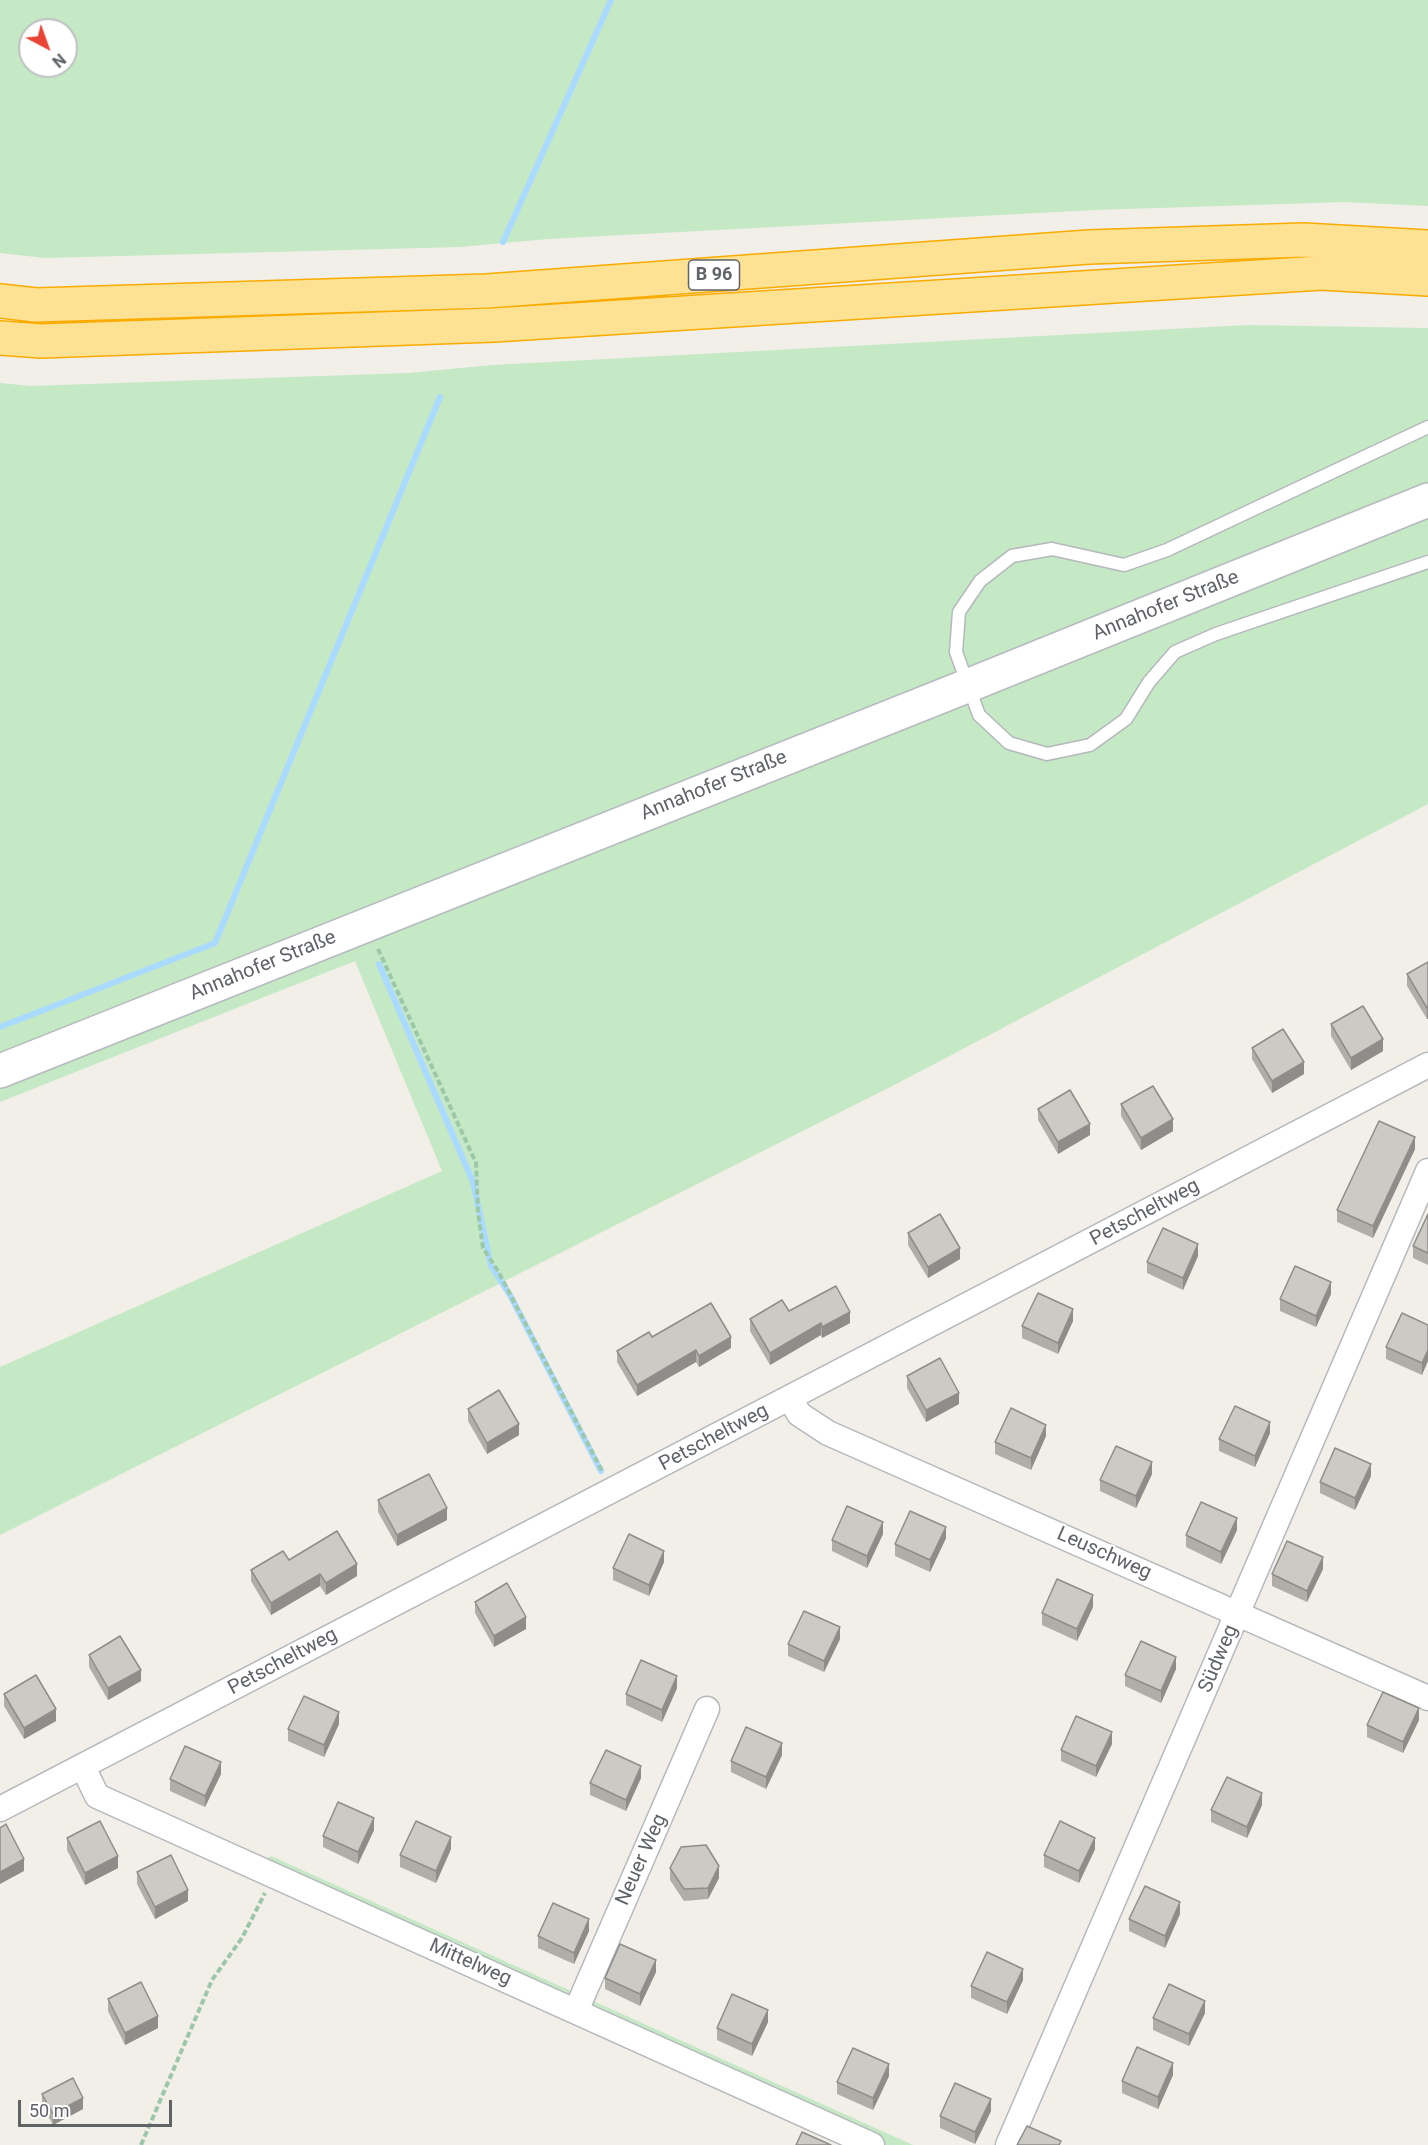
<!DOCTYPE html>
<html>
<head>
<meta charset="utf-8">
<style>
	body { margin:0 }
	#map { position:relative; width:1428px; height:2145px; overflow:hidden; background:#f1efe8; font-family:Roboto,sans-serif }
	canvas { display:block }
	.north { position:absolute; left:18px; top:18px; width:60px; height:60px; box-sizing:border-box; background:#fff; border:2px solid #bfc1c3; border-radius:50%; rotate:139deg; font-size:16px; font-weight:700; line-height:24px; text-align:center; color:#5f6368 }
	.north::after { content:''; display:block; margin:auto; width:21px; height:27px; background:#ea4335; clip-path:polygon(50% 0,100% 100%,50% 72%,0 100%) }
	.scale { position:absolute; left:18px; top:2100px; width:154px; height:27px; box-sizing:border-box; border:3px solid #5f6368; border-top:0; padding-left:8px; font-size:18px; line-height:21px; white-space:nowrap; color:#5f6368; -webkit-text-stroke:4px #fff; paint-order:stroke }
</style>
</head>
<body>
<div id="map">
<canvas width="1428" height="2145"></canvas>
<div class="north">N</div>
<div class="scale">50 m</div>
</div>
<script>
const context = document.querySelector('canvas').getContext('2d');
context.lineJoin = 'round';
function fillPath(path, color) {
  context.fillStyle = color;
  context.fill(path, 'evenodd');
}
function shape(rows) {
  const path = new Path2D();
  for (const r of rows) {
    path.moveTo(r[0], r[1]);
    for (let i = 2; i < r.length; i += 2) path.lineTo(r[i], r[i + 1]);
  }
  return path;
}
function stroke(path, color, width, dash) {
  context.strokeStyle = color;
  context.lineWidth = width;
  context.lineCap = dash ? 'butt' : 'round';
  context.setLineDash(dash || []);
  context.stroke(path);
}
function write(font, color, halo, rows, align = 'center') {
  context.font = font + ' Roboto,sans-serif';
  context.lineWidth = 4.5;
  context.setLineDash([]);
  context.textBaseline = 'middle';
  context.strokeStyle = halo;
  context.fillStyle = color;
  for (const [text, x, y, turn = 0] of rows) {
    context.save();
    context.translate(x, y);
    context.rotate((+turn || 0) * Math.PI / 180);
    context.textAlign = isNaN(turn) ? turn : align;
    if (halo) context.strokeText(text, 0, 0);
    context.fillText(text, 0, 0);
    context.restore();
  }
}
fillPath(shape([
	[0,0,1428,0,1428,206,1345,202,1094,210,548,239,460,247,45,258,0,253],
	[30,30,66,30,66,66,30,66],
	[1248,325,1428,328,1428,804,900,1082,0,1535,0,1367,442,1171,355,961,0,1102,0,383,31,386,408,373,493,365],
	[271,1856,913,2145,850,2145,244,1874]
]), '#c5e8c5');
stroke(shape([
	[503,242,611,0],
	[379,964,473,1182,491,1266,510,1295,601,1471],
	[0,1027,215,943,440,397]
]), '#aadaff', 6);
const lane = shape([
	[1428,427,1167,550,1124,565,1052,549,1012,556,980,581,959,612,956,652,979,715,1009,743,1047,754,1090,745,1126,719,1149,682,1175,652,1216,634,1428,562]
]);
const street = shape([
	[790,1398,799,1414,828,1433,1428,1698],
	[83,1767,97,1796,872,2145],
	[0,1809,1428,1065],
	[576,2011,707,1709],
	[1008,2145,1428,1171]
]);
const secondary = shape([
	[0,1071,967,686,1428,500]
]);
const highway = shape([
	[0,301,36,305,487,291,1089,247,1304,240,1428,247],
	[0,338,41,341,494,325,1321,273,1428,279]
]);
stroke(lane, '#b5b8bc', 15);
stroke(street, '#b5b8bc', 27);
stroke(secondary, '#b6babf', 36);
stroke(highway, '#f9ab00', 36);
stroke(shape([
	[378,949,476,1163,478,1212,483,1248,498,1271,602,1471],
	[141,2145,212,1980,242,1938,265,1893]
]), '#9cc7a9', 4, [6, 3]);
stroke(lane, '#fff', 12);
stroke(street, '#fff', 24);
stroke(secondary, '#fff', 33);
stroke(highway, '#fde293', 33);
fillPath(shape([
	[1428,962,1428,1019,1427,1019,1407,986,1407,974],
	[1331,1024,1383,1051,1351,1070,1331,1036],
	[1252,1048,1304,1074,1272,1093,1252,1059],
	[1121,1104,1173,1131,1141,1150,1121,1116],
	[1038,1109,1090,1135,1058,1154,1038,1120],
	[1415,1149,1373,1238,1337,1222,1337,1210],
	[1428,1214,1428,1265,1413,1258,1413,1246],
	[908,1233,960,1259,928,1278,908,1245],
	[1198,1256,1183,1290,1147,1273,1147,1262],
	[1331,1294,1316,1327,1280,1311,1280,1299],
	[789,1311,850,1323,822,1338,821,1335,770,1365,750,1331,750,1319],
	[1073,1321,1058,1354,1022,1338,1022,1326],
	[1428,1325,1422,1375,1386,1359,1386,1347],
	[652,1337,731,1348,699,1367,696,1362,637,1396,617,1362,617,1351],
	[907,1376,959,1404,926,1422,907,1388],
	[468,1409,519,1435,487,1454,468,1421],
	[1270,1433,1255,1467,1219,1451,1219,1439],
	[1046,1436,1031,1470,995,1454,995,1442],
	[1152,1474,1136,1508,1100,1491,1100,1480],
	[1371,1476,1355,1510,1320,1493,1320,1482],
	[378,1500,447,1520,397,1546,378,1512],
	[1237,1530,1221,1564,1186,1547,1186,1535],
	[883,1534,867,1568,832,1551,832,1540],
	[946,1538,930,1572,895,1556,895,1544],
	[289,1560,357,1576,326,1595,320,1586,271,1615,251,1581,251,1570],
	[664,1562,649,1596,613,1580,613,1568],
	[1323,1569,1307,1602,1272,1586,1272,1574],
	[475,1602,526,1629,494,1647,475,1613],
	[1093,1607,1077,1641,1042,1625,1042,1613],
	[840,1639,824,1672,788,1656,788,1644],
	[89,1655,141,1681,108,1700,89,1667],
	[1176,1669,1161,1703,1125,1686,1125,1675],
	[677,1688,662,1722,626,1705,626,1694],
	[4,1694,56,1721,24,1739,4,1706],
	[1419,1720,1403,1753,1367,1737,1367,1725],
	[339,1724,324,1757,288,1741,288,1729],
	[1112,1744,1096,1777,1061,1761,1061,1750],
	[782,1755,766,1789,731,1772,731,1761],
	[221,1774,205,1807,170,1791,170,1779],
	[641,1778,626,1811,590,1795,590,1783],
	[1262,1805,1247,1838,1211,1822,1211,1810],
	[374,1830,358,1864,323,1847,323,1836],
	[67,1838,118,1868,85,1885,67,1850],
	[451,1849,436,1883,400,1867,400,1855],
	[1095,1849,1079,1883,1044,1867,1044,1855],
	[670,1868,719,1878,708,1899,684,1901,670,1880],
	[137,1872,188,1901,155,1919,137,1884],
	[1180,1914,1165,1948,1129,1931,1129,1919],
	[589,1931,574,1964,538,1948,538,1936],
	[656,1972,640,2006,605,1989,605,1978],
	[1023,1980,1007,2014,971,1998,971,1986],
	[108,1999,158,2028,125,2045,108,2011],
	[1205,2013,1189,2046,1153,2030,1153,2018],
	[768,2022,752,2056,717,2040,717,2028],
	[1173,2075,1158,2109,1122,2093,1122,2081],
	[889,2076,873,2110,837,2094,837,2082],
	[42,2094,83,2109,53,2125,42,2105],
	[991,2111,975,2144,940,2128,940,2116]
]), '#afaea9');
fillPath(shape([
	[1428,1007,1428,1019,1427,1019,1427,1008],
	[1383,1039,1383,1051,1351,1070,1351,1058],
	[1304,1062,1304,1074,1272,1093,1272,1081],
	[1173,1119,1173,1131,1141,1150,1141,1138],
	[1090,1124,1090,1135,1058,1154,1058,1142],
	[1415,1137,1415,1149,1373,1238,1373,1226],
	[1198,1244,1198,1256,1183,1290,1183,1278],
	[960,1248,960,1259,928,1278,928,1267],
	[1331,1282,1331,1294,1316,1327,1316,1316],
	[1073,1309,1073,1321,1058,1354,1058,1343],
	[850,1312,850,1323,822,1338,822,1327],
	[821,1323,821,1335,770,1365,770,1353],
	[731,1337,731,1348,699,1367,699,1356],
	[696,1350,696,1362,637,1396,637,1385],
	[1428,1350,1428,1361,1422,1375,1422,1363],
	[959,1393,959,1404,926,1422,926,1410],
	[1270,1422,1270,1433,1255,1467,1255,1456],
	[519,1424,519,1435,487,1454,487,1443],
	[1046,1425,1046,1436,1031,1470,1031,1458],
	[1152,1462,1152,1474,1136,1508,1136,1496],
	[1371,1464,1371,1476,1355,1510,1355,1498],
	[447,1508,447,1520,397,1546,397,1535],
	[1237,1518,1237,1530,1221,1564,1221,1552],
	[883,1522,883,1534,867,1568,867,1556],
	[946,1527,946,1538,930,1572,930,1560],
	[664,1551,664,1562,649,1596,649,1585],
	[1323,1557,1323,1569,1307,1602,1307,1591],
	[357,1564,357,1576,326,1595,326,1583],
	[320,1574,320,1586,271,1615,271,1603],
	[1093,1595,1093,1607,1077,1641,1077,1629],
	[526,1617,526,1629,494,1647,494,1636],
	[840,1627,840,1639,824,1672,824,1661],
	[1176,1657,1176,1669,1161,1703,1161,1691],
	[141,1670,141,1681,108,1700,108,1688],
	[677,1676,677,1688,662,1722,662,1710],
	[1419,1708,1419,1720,1403,1753,1403,1742],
	[56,1709,56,1721,24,1739,24,1728],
	[339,1712,339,1724,324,1757,324,1745],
	[1112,1732,1112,1744,1096,1777,1096,1766],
	[782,1743,782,1755,766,1789,766,1777],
	[221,1762,221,1774,205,1807,205,1796],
	[641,1766,641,1778,626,1811,626,1800],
	[1262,1793,1262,1805,1247,1838,1247,1827],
	[374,1818,374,1830,358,1864,358,1852],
	[451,1837,451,1849,436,1883,436,1871],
	[1095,1838,1095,1849,1079,1883,1079,1871],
	[118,1856,118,1868,85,1885,85,1873],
	[24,1859,24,1871,0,1884,0,1872],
	[719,1866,719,1878,708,1899,708,1888],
	[188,1890,188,1901,155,1919,155,1907],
	[1180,1902,1180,1914,1165,1948,1165,1936],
	[589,1919,589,1931,574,1964,574,1953],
	[656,1960,656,1972,640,2006,640,1994],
	[1023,1969,1023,1980,1007,2014,1007,2002],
	[1205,2001,1205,2013,1189,2046,1189,2034],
	[768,2010,768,2022,752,2056,752,2044],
	[158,2016,158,2028,125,2045,125,2033],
	[1173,2063,1173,2075,1158,2109,1158,2097],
	[889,2064,889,2076,873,2110,873,2098],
	[83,2098,83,2109,53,2125,53,2114],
	[991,2099,991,2111,975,2144,975,2132]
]), '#8f8d8a');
const building = shape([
	[1428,962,1428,1007,1427,1008,1407,974,1428,962],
	[1363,1006,1383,1039,1351,1058,1331,1024,1363,1006],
	[1283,1029,1304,1062,1272,1081,1252,1048,1283,1029],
	[1153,1086,1173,1119,1141,1138,1121,1104,1153,1086],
	[1070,1090,1090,1124,1058,1142,1038,1109,1070,1090],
	[1379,1121,1415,1137,1373,1226,1337,1210,1379,1121],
	[940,1214,960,1248,928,1267,908,1233,940,1214],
	[1428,1214,1428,1253,1413,1246,1428,1214],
	[1163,1228,1198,1244,1183,1278,1147,1262,1163,1228],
	[1295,1266,1331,1282,1316,1316,1280,1299,1295,1266],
	[836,1286,850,1312,822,1327,821,1323,770,1353,750,1319,782,1300,789,1311,836,1286],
	[1038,1293,1073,1309,1058,1343,1022,1326,1038,1293],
	[711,1303,731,1337,699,1356,696,1350,637,1385,617,1351,649,1332,652,1337,711,1303],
	[1402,1313,1428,1325,1428,1350,1422,1363,1386,1347,1402,1313],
	[940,1358,959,1393,926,1410,907,1376,940,1358],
	[499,1390,519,1424,487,1443,468,1409,499,1390],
	[1235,1406,1270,1422,1255,1456,1219,1439,1235,1406],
	[1011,1408,1046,1425,1031,1458,995,1442,1011,1408],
	[1116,1446,1152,1462,1136,1496,1100,1480,1116,1446],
	[1335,1448,1371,1464,1355,1498,1320,1482,1335,1448],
	[429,1474,447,1508,397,1535,378,1500,429,1474],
	[1201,1502,1237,1518,1221,1552,1186,1535,1201,1502],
	[847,1506,883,1522,867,1556,832,1540,847,1506],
	[910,1511,946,1527,930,1560,895,1544,910,1511],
	[337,1531,357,1564,326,1583,320,1574,271,1603,251,1570,283,1551,289,1560,337,1531],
	[629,1534,664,1551,649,1585,613,1568,629,1534],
	[1287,1541,1323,1557,1307,1591,1272,1574,1287,1541],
	[1057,1579,1093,1595,1077,1629,1042,1613,1057,1579],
	[507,1583,526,1617,494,1636,475,1602,507,1583],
	[804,1611,840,1627,824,1661,788,1644,804,1611],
	[120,1636,141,1670,108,1688,89,1655,120,1636],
	[1141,1641,1176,1657,1161,1691,1125,1675,1141,1641],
	[641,1660,677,1676,662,1710,626,1694,641,1660],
	[36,1675,56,1709,24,1728,4,1694,36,1675],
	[1383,1692,1419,1708,1403,1742,1367,1725,1383,1692],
	[304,1696,339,1712,324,1745,288,1729,304,1696],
	[1076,1716,1112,1732,1096,1766,1061,1750,1076,1716],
	[746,1727,782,1743,766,1777,731,1761,746,1727],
	[185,1746,221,1762,205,1796,170,1779,185,1746],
	[606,1750,641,1766,626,1800,590,1783,606,1750],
	[1227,1777,1262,1793,1247,1827,1211,1810,1227,1777],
	[338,1802,374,1818,358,1852,323,1836,338,1802],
	[100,1821,118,1856,85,1873,67,1838,100,1821],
	[416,1821,451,1837,436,1871,400,1855,416,1821],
	[1060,1821,1095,1838,1079,1871,1044,1855,1060,1821],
	[6,1824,24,1859,0,1872,0,1828,6,1824],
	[706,1845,719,1866,708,1888,684,1889,670,1868,681,1847,706,1845],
	[171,1855,188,1890,155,1907,137,1872,171,1855],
	[1145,1886,1180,1902,1165,1936,1129,1919,1145,1886],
	[553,1903,589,1919,574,1953,538,1936,553,1903],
	[620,1944,656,1960,640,1994,605,1978,620,1944],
	[987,1952,1023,1969,1007,2002,971,1986,987,1952],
	[141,1982,158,2016,125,2033,108,1999,141,1982],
	[1169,1984,1205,2001,1189,2034,1153,2018,1169,1984],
	[732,1994,768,2010,752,2044,717,2028,732,1994],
	[1137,2047,1173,2063,1158,2097,1122,2081,1137,2047],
	[853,2048,889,2064,873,2098,837,2082,853,2048],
	[73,2078,83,2098,53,2114,42,2094,73,2078],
	[955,2083,991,2099,975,2132,940,2116,955,2083],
	[1027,2126,1061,2141,1059,2145,1017,2145,1027,2126],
	[802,2132,831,2145,796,2145,802,2132]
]);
fillPath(building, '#cccac5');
stroke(building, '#8f8d8a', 1.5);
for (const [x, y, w] of [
	[714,275,51]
]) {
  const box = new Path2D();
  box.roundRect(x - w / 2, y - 15, w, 30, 4.5);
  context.fillStyle = '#fff';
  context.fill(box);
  stroke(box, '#5f6368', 1.5);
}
write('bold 18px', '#5f6368', null, [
	["B 96",714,275]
]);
write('20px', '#5f6368', '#fff', [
	["Annahofer Straße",1166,606,-22],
	["Annahofer Straße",714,786,-22],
	["Annahofer Straße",263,966,-22],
	["Petscheltweg",1145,1213,-28],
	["Petscheltweg",714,1438,-28],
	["Leuschweg",1104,1554,24],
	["Südweg",1219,1659,-67],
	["Petscheltweg",283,1662,-28],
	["Neuer Weg",642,1860,-66],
	["Mittelweg",470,1963,24]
]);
</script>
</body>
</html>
